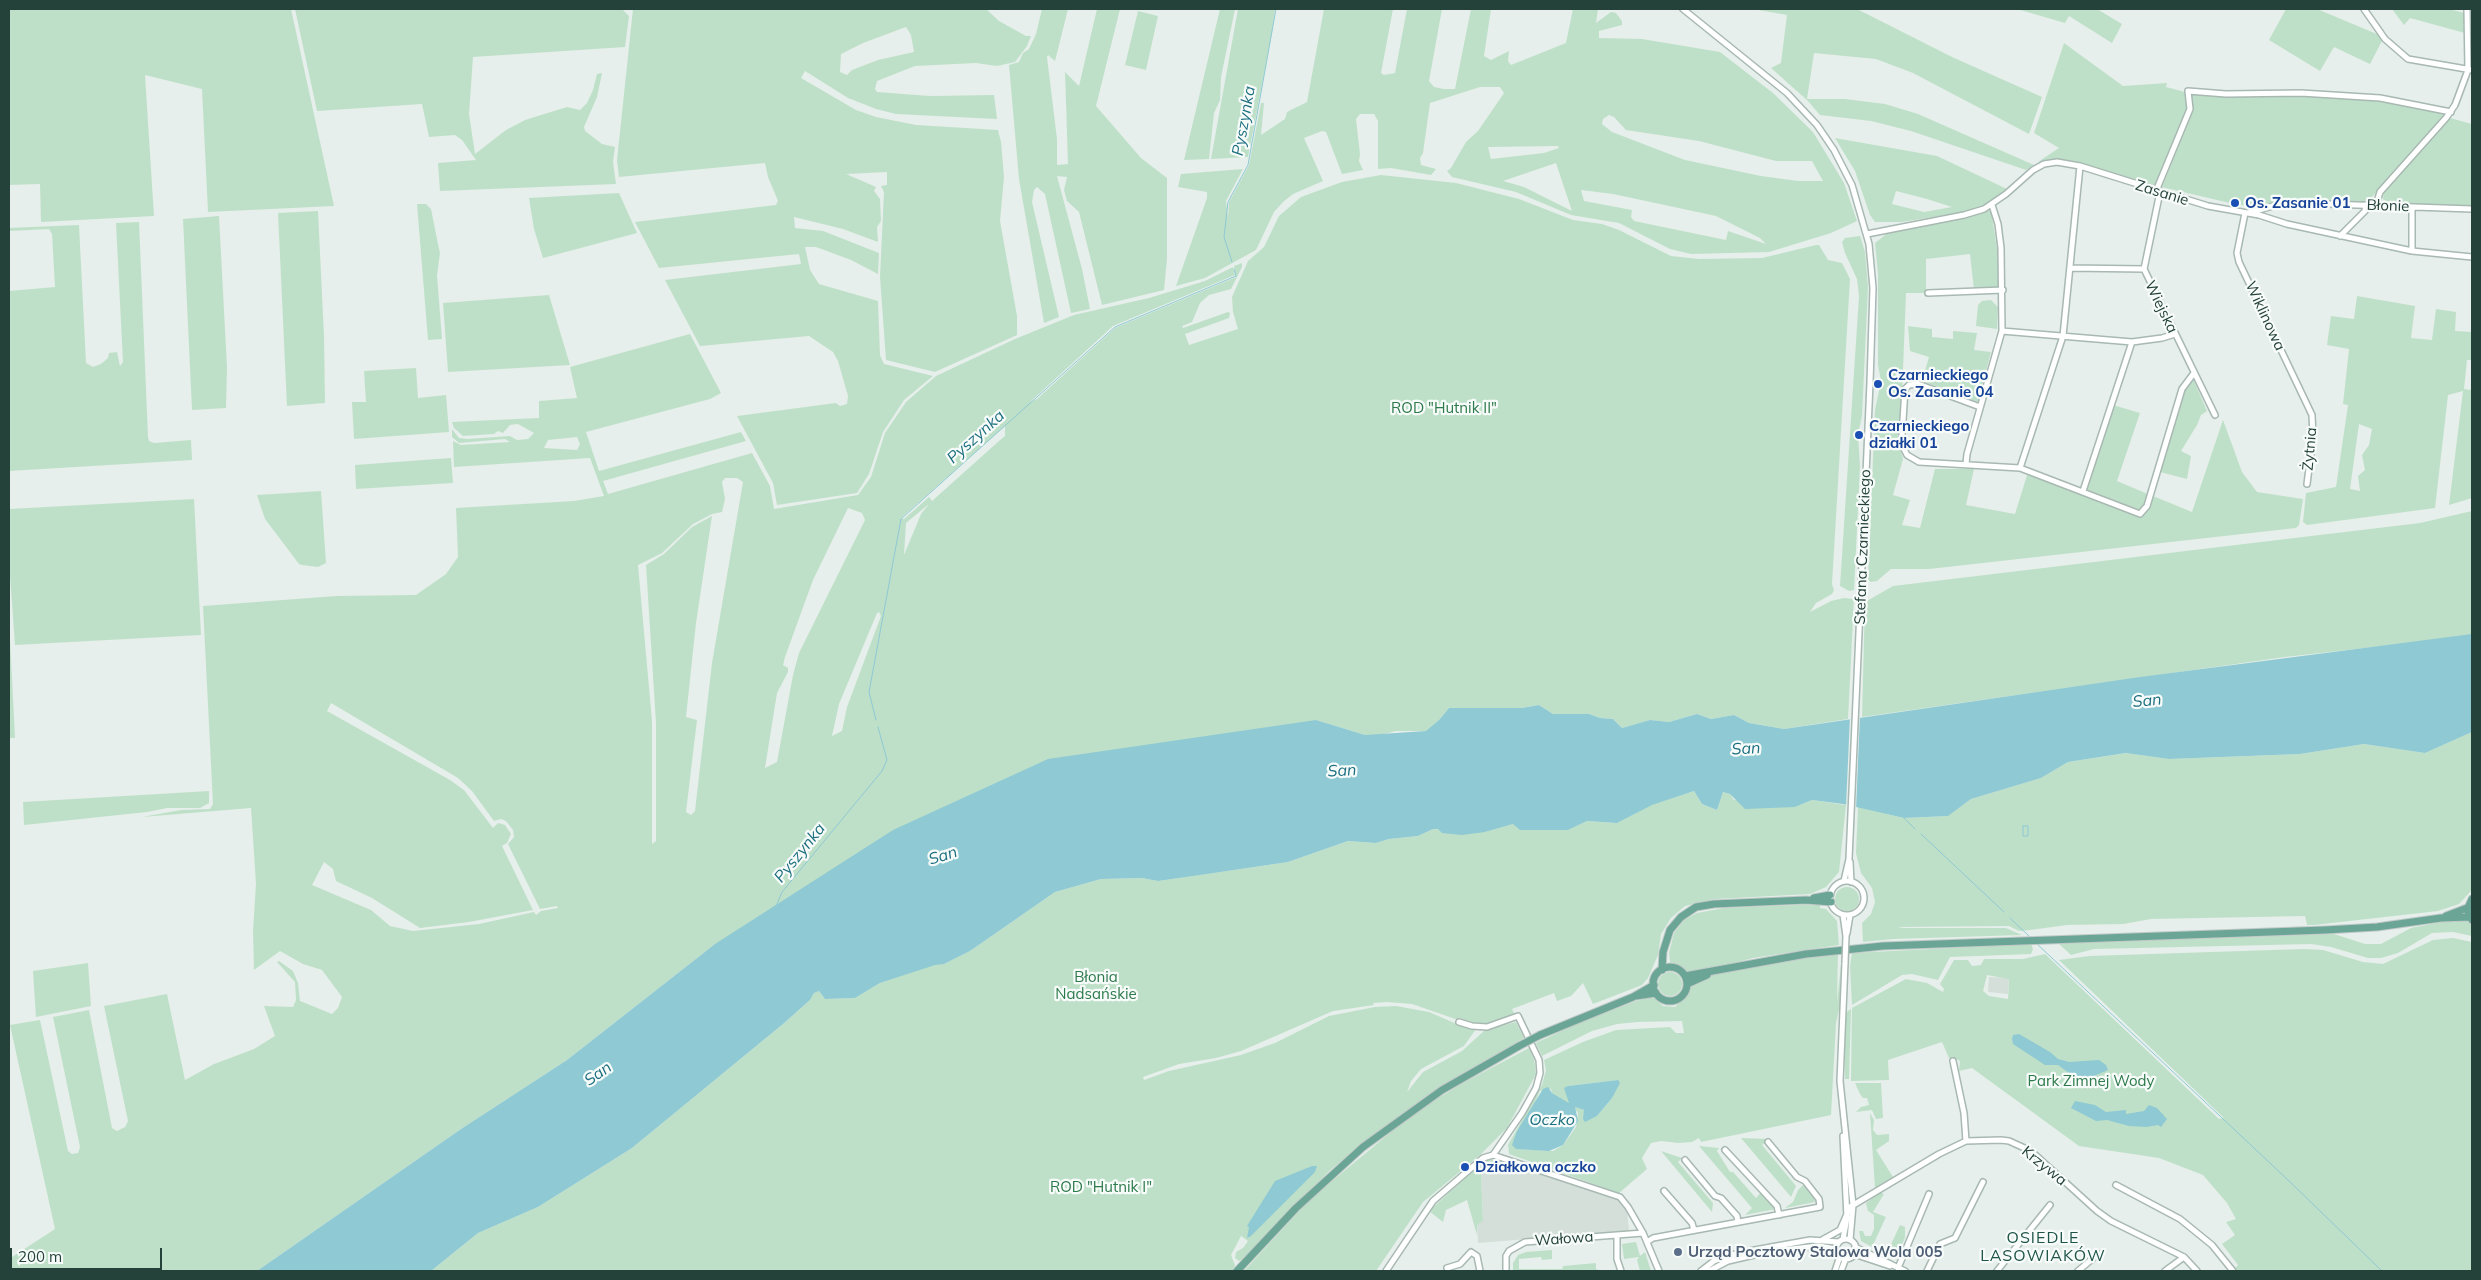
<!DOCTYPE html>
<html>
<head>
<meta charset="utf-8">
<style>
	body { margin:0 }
	#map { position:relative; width:2481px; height:1280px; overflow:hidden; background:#e6efeb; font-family:Mulish,sans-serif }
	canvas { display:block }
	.frame { position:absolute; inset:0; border:10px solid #24423a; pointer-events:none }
	.scale { position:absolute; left:10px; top:1248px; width:152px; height:22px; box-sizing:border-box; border:2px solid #24423a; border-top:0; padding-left:6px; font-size:15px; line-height:18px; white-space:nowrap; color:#24423a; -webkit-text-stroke:4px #f7fbf9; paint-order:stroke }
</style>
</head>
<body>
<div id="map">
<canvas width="2481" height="1280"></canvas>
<div class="frame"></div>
<div class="scale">200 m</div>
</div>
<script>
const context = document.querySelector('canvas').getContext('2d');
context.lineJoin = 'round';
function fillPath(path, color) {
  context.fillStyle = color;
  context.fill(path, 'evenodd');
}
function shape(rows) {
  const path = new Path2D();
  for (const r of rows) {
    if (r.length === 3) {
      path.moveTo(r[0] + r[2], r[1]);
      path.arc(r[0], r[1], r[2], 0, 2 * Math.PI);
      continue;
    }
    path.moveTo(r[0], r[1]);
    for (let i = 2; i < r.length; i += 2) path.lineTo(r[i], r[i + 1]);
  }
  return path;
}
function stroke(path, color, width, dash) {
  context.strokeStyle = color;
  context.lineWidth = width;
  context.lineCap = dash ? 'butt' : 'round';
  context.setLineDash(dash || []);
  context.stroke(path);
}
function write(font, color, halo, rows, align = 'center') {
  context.font = font + ' Mulish,sans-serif';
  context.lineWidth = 4.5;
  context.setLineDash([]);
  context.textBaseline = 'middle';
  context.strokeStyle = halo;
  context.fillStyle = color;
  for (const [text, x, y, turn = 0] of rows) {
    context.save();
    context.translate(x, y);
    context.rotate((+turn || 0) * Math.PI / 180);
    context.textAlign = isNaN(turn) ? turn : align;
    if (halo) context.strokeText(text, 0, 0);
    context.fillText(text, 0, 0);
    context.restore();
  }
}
fillPath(shape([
	[1989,977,2009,978,2008,994,1988,992],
	[1514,1165,1610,1196,1620,1201,1627,1210,1629,1231,1478,1243,1477,1225,1483,1220,1481,1172,1483,1169]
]), '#d4dfda');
fillPath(shape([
	[9,9,291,9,334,206,208,212,202,89,145,75,154,216,41,222,40,184,9,185],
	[295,9,622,9,629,16,625,47,473,57,469,114,475,154,506,130,525,120,567,107,580,110,587,103,593,90,597,74,602,73,597,97,584,127,585,131,602,144,615,147,613,162,616,184,440,191,438,163,476,160,462,140,455,135,429,137,422,104,317,111],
	[633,9,986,9,999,21,1026,36,1031,36,1027,46,1015,62,997,66,976,63,915,66,877,81,875,89,877,92,930,96,994,95,997,119,896,114,876,109,848,98,805,71,801,78,856,110,876,117,916,125,998,130,1001,142,1004,177,1000,221,1017,316,1017,335,935,372,886,360,880,277,884,192,881,186,887,185,887,172,846,174,876,187,874,191,880,199,881,221,877,227,878,242,843,229,794,217,795,228,823,231,879,253,878,274,851,260,816,247,805,247,810,270,819,284,878,301,880,355,884,364,933,376,904,400,883,432,869,474,857,493,777,505,773,483,737,416,836,403,840,406,847,404,848,396,838,361,833,352,809,336,700,346,665,280,801,264,799,254,659,268,635,222,759,207,776,205,778,201,768,177,765,163,619,177,617,160],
	[906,27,911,35,914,52,878,60,852,70,847,75,840,72,841,54,863,43],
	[1042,9,1068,9,1055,61,1048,55,1047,57,1057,139,1057,165,1068,164,1065,72,1079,86,1097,9,1120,9,1096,106,1141,158,1167,178,1167,259,1164,290,1102,305,1079,212,1067,201,1064,190,1067,177,1057,176,1082,269,1090,309,1071,313,1045,194,1037,187,1034,190,1032,202,1059,317,1044,323,1019,179,1009,65,1019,62,1023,53,1029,49,1036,34],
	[1220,9,1235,9,1221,77,1220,100,1214,113,1209,159,1184,160],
	[1238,9,1275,9,1272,33,1248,157,1211,159],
	[1324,9,1393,9,1381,73,1384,75,1395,73,1407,9,1442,9,1429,81,1434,87,1444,89,1455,89,1471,9,1491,9,1484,56,1491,60,1509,51,1508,61,1511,65,1566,43,1573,9,1598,9,1596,23,1611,12,1616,13,1622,21,1622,25,1599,31,1599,38,1642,39,1720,52,1773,93,1813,132,1844,183,1857,221,1831,233,1769,252,1691,254,1670,249,1619,223,1571,215,1516,192,1452,177,1447,171,1451,168,1466,142,1478,131,1504,93,1500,87,1480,87,1430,103,1423,153,1420,158,1421,165,1436,169,1431,175,1391,168,1378,169,1378,121,1374,114,1360,114,1356,119,1360,154,1359,161,1363,170,1342,174,1326,132,1322,131,1304,138,1323,181,1293,194,1283,202,1274,212,1256,250,1205,278,1176,286,1207,198,1207,192,1178,187,1181,174,1243,169,1226,201,1228,218,1229,202,1249,165,1261,103,1264,103,1261,135,1285,119,1287,112,1307,102],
	[1609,115,1614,117,1626,130,1699,141,1776,161,1812,161,1823,181,1798,181,1761,176,1685,160,1612,132,1602,124,1603,119],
	[1558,146,1559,148,1544,153,1491,159,1488,147],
	[1556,163,1572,211,1524,187,1503,181],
	[1581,190,1613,194,1716,216,1760,238,1766,244,1728,231,1726,240,1634,221,1631,217,1632,210,1584,201],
	[1753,9,1857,9,1952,57,2042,97,2029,134,1913,73,1876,59,1814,53,1807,99,1845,99,1885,104,1918,114,2034,165,2026,170,1911,131,1871,121,1820,115,1807,100,1771,68,1781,63,1787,15],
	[2017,9,2097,9,2122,24,2112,43,2069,16,2065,23],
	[2286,9,2317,9,2384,37,2370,64,2334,47,2320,71,2269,40],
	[2392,9,2448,9,2465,13,2465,33,2410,18,2404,25],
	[1138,11,1158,16,1146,70,1125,65],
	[2064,43,2123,86,2167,83,2166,87,2185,92,2188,106,2190,94,2227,97,2302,94,2382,100,2446,113,2372,197,2363,202,2295,200,2278,201,2256,207,2234,204,2162,187,2186,128,2181,126,2157,185,2153,186,2072,161,2057,159,2038,162,2059,148,2034,133],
	[2450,118,2472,124,2472,207,2387,203,2383,199,2384,192],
	[1835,138,1937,156,2007,189,1983,206,1970,211,1902,222,1875,222,1870,215,1855,171],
	[1896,191,1927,199,1952,207,1924,212,1892,204],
	[1381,175,1456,183,1519,199,1573,220,1602,224,1619,230,1671,256,1699,259,1762,258,1816,245,1819,245,1828,260,1842,263,1850,279,1832,584,1834,590,1832,594,1816,603,1810,612,1831,601,1844,598,1854,599,1848,719,1784,729,1749,723,1734,715,1711,719,1697,714,1669,722,1650,720,1622,728,1613,719,1600,718,1589,714,1553,714,1539,705,1522,708,1449,708,1439,720,1427,731,1396,731,1380,735,1365,735,1316,720,715,944,567,1060,461,1129,257,1271,9,1271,9,1259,55,1229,10,1025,40,1020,68,1151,72,1154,78,1153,80,1147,53,1017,89,1010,112,1128,117,1131,125,1127,128,1121,104,1006,167,994,185,1080,214,1064,254,1049,275,1036,264,1006,293,1007,296,1000,295,982,277,962,279,961,293,971,298,983,300,1001,332,1014,338,1008,342,997,322,970,303,964,280,951,254,970,253,931,256,884,251,808,142,817,181,810,210,809,213,804,203,606,336,596,416,595,446,574,458,557,456,508,574,501,604,496,590,458,454,467,453,441,461,445,510,442,505,439,459,443,452,437,452,429,459,438,468,439,510,436,517,440,528,439,534,433,518,424,510,425,503,433,498,431,494,434,463,436,454,428,452,422,539,418,539,401,577,398,570,367,690,334,721,393,710,399,586,432,599,471,741,432,746,441,603,481,608,494,752,453,770,486,774,509,858,495,871,477,885,433,906,402,936,376,1015,339,1074,315,1149,298,1205,281,1233,267,1235,275,1113,326,1030,402,1037,399,1115,328,1236,277,1234,266,1242,263,1242,267,1231,289,1209,295,1200,303,1192,322,1182,326,1183,328,1228,312,1230,313,1229,318,1185,334,1189,345,1238,329,1233,312,1232,297,1248,261,1264,247,1279,216,1301,197,1342,182],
	[1005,426,1005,436,999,441,932,501,929,497,904,519,901,518],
	[577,437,580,444,577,450,544,448,548,440],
	[725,478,737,478,743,482,712,663,695,811,691,815,686,812,697,720,686,717,696,623,712,516,692,527,664,554,646,565,656,723,656,841,652,844,652,721,638,565,662,553,693,524,712,514,722,512,725,499,722,482],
	[929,504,921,514,904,555,906,523],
	[848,508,862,513,865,520,799,653,793,675,777,762,765,768,777,693,788,672,788,668,783,665,785,657,813,580],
	[879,612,881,616,847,707,842,731,832,736,839,704,877,613],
	[331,703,458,778,472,791,494,821,501,819,506,821,513,830,514,837,508,844,540,909,557,906,558,908,541,911,536,915,534,912,479,924,413,931,390,926,371,910,312,885,324,862,333,869,336,881,372,898,420,928,469,922,533,910,502,846,507,843,511,834,505,825,498,823,493,828,464,790,450,780,327,711],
	[619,193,637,233,543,258,534,229,529,198],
	[417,204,426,204,431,209,438,244,440,253,437,275,442,339,428,340],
	[1991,210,1998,255,1999,288,1974,290,1970,254,1926,259,1926,293,1906,293,1900,447,1903,459,1893,495,1910,500,1902,525,1920,528,1935,469,1974,469,1966,505,2015,514,2028,472,2135,516,2145,513,2153,496,2192,512,2223,420,2242,472,2257,492,2303,499,2299,525,2296,528,1929,569,1891,569,1877,581,1871,582,1868,580,1875,410,1881,381,1878,365,1878,274,1875,243,1889,232,1968,217],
	[318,211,324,336,325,403,287,406,278,213],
	[219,216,227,367,226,408,192,410,183,219],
	[139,222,148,437,149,441,154,443,191,440,192,460,9,471,9,291,55,287,52,234,49,229,9,231,9,228,79,225,86,363,93,367,101,364,108,358,109,353,117,352,120,366,123,362,116,223],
	[1860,236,1865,252,1868,287,1862,416,1858,434,1860,467,1854,590,1849,591,1840,586,1859,296,1857,279,1845,253,1842,242,1845,238],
	[549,295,570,365,448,372,443,303],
	[2357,296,2415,306,2411,338,2432,340,2436,309,2456,312,2455,331,2472,332,2472,360,2467,360,2464,389,2472,390,2472,498,2449,505,2463,391,2448,395,2435,508,2307,525,2303,522,2306,493,2336,487,2348,405,2343,404,2349,349,2327,345,2331,316,2354,319],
	[2359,424,2372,429,2369,445,2362,455,2365,470,2358,476,2360,491,2350,489],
	[1991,300,1998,307,1997,329,1976,326,1978,305,1982,301],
	[1908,326,1932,329,1932,337,1953,339,1953,331,1977,333,1974,350,1991,352,1978,402,1922,381,1929,357,1910,351],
	[416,368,418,398,446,395,449,432,354,439,352,402,366,402,364,371],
	[2189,381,2194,381,2207,411,2201,415,2197,425,2181,451,2191,456,2187,479,2160,472,2180,397],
	[2113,405,2140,413,2117,481,2150,495,2145,506,2137,512,2085,490],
	[451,458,453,483,356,489,355,465],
	[321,491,326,563,318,567,302,565,299,564,265,519,257,495],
	[194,499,201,635,15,645,9,561,9,509],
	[2472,511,2472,636,2285,657,1862,717,1865,602,1893,586,2420,523],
	[9,619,15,738,9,738],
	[2472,732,2472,890,2459,904,2438,911,2314,925,2307,925,2305,916,2151,919,2123,924,2067,925,2030,930,2019,931,2009,926,1904,927,1897,928,2006,928,2022,935,1893,939,1863,942,1862,923,1871,914,1875,902,1872,888,1861,873,1856,853,1858,807,1904,818,1947,816,1971,799,2041,778,2068,762,2127,753,2169,759,2300,754,2364,744,2425,753],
	[209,791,209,803,200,808,167,808,147,812,24,825,23,802],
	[1694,791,1702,804,1717,810,1723,792,1730,794,1734,800,1795,807,1812,800,1846,805,1839,872,1826,887,1810,894,1715,899,1685,906,1671,918,1661,934,1658,955,1648,978,1642,985,1593,1004,1583,983,1571,996,1557,1001,1554,993,1512,1009,1515,1015,1490,1024,1467,1023,1412,1004,1387,1002,1373,1003,1374,1005,1333,1011,1241,1051,1216,1058,1179,1064,1143,1077,1144,1080,1169,1071,1241,1055,1275,1043,1329,1016,1375,1007,1396,1006,1429,1012,1466,1028,1476,1029,1464,1046,1421,1069,1411,1081,1407,1092,1423,1072,1462,1051,1485,1030,1516,1022,1524,1038,1420,1101,1373,1135,1328,1172,1244,1259,1239,1261,1235,1258,1236,1252,1243,1248,1248,1241,1241,1236,1231,1255,1235,1265,1233,1271,431,1271,478,1233,538,1207,632,1148,783,1024,810,1000,814,993,819,991,825,999,855,998,880,983,935,964,944,964,970,951,1055,892,1101,879,1142,878,1158,881,1288,862,1348,841,1376,843,1389,839,1418,836,1433,829,1485,832,1513,824,1568,830,1587,821,1617,823,1651,805],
	[1847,899,12],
	[1820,904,1820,908,1826,909,1837,921,1839,945,1753,958,1692,974,1670,962,1669,953,1674,933,1685,919,1697,913,1724,908],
	[2452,920,2465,920,2472,924,2472,936,2453,932,2432,933,2398,953,2381,958,2368,958,2331,947,2311,944,2094,949,2071,955,2058,943,2334,934,2365,944,2381,944,2411,928],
	[2453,938,2472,942,2472,1271,2233,1271,2238,1265,2222,1244,2235,1235,2226,1222,2236,1219,2227,1203,2203,1175,2159,1158,2079,1146,1972,1068,1959,1071,1960,1061,1953,1057,1949,1058,1942,1042,1888,1060,1889,1080,1851,1081,1852,1008,1906,979,1927,983,1943,992,1944,989,1940,984,1954,960,1968,960,1972,966,1981,965,1984,959,2023,959,2045,954,2219,1119,2224,1118,2059,960,2089,956,2304,949,2323,950,2363,962,2383,964,2433,940],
	[1987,975,2009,979,2008,999,1989,996,1983,991],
	[2031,944,2033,949,2031,954,1950,957,1938,980,1912,974,1902,975,1852,1005,1850,966,1852,953],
	[1838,950,1837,1002,1841,965,1841,967,1840,1005,1836,1023,1831,1115,1701,1142,1699,1138,1692,1142,1678,1143,1661,1141,1651,1143,1642,1158,1647,1169,1619,1193,1509,1154,1508,1145,1542,1085,1546,1070,1544,1060,1583,1042,1616,1030,1670,1027,1676,1033,1684,1033,1682,1021,1638,1022,1617,1024,1592,1031,1542,1056,1536,1043,1581,1022,1636,1001,1653,997,1663,1006,1675,1007,1681,1001,1687,986,1711,973],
	[1618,1080,1612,1098,1597,1116,1585,1121,1584,1110,1575,1107,1574,1108,1578,1113,1576,1127,1563,1145,1553,1151,1519,1149,1517,1131,1530,1114,1540,1091,1551,1089,1552,1093,1570,1104,1568,1086],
	[88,963,91,1006,36,1017,33,971],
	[1670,984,12],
	[1851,1009,1849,1079,1845,1079,1845,1013],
	[1529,1048,1534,1059,1536,1074,1507,1128,1480,1155,1423,1202,1376,1271,1244,1271,1307,1202,1391,1132,1421,1109,1461,1084],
	[1855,1083,1881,1083,1883,1118,1876,1119,1872,1110,1856,1112,1861,1107,1869,1105,1867,1098,1863,1098,1860,1094],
	[1870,1113,1874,1120,1873,1130,1877,1135,1889,1134,1889,1141,1876,1150,1893,1177,1875,1188],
	[1741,1138,1769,1139,1762,1145,1796,1186,1791,1197],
	[1699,1146,1719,1148,1717,1151,1730,1172,1733,1172,1756,1198,1763,1190,1776,1209,1745,1215,1752,1208],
	[1661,1151,1682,1158,1678,1162,1713,1203,1712,1212],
	[1495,1159,1509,1164,1509,1166,1483,1169,1481,1172,1483,1221,1477,1225,1477,1235,1467,1200,1446,1210,1443,1222,1429,1211,1485,1160],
	[1805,1183,1814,1195,1815,1202,1785,1208,1793,1202,1798,1190],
	[1880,1192,1884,1194,1873,1212,1886,1217,1872,1247,1861,1241,1859,1231,1863,1231,1865,1236,1871,1236,1874,1229,1874,1215,1868,1211,1866,1203],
	[1900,1225,1905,1227,1905,1238,1898,1252,1900,1255,1898,1258,1887,1253],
	[1636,1242,1640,1256,1645,1252,1651,1271,1640,1271,1637,1260,1639,1257,1624,1259,1622,1244],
	[1552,1250,1552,1259,1542,1260,1541,1257,1519,1259,1519,1269,1562,1269,1563,1266,1596,1263,1596,1269,1599,1270,1513,1271,1513,1263,1518,1255,1526,1252]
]), '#bfe0c8');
fillPath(shape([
	[2472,634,2472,732,2425,753,2364,744,2300,754,2169,759,2126,753,2068,762,2041,778,1971,799,1948,816,1904,818,1843,804,1812,800,1795,807,1745,809,1730,794,1723,792,1717,810,1702,804,1694,791,1652,805,1617,823,1587,821,1568,830,1520,830,1513,824,1485,832,1462,835,1442,833,1438,829,1433,829,1418,836,1389,839,1376,843,1348,841,1288,862,1200,875,1158,881,1142,878,1101,879,1055,892,970,951,944,964,935,965,880,983,855,998,825,999,819,991,814,993,810,1000,783,1024,632,1148,538,1207,478,1233,431,1271,257,1271,461,1129,567,1060,715,944,893,830,1048,759,1316,720,1365,735,1426,731,1439,720,1449,708,1522,708,1539,705,1553,714,1589,714,1600,718,1613,719,1622,728,1650,720,1669,722,1697,714,1711,719,1734,715,1749,723,1784,729,2140,677],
	[2019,1034,2050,1052,2058,1059,2069,1062,2099,1060,2106,1065,2108,1070,2087,1079,2072,1075,2058,1065,2045,1065,2013,1044,2012,1039,2013,1035],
	[1618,1080,1620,1083,1612,1098,1597,1116,1585,1122,1583,1119,1584,1110,1575,1107,1578,1121,1563,1145,1549,1151,1516,1149,1512,1145,1517,1131,1543,1089,1548,1087,1552,1093,1569,1103,1564,1088,1568,1086],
	[2075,1101,2095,1105,2106,1112,2126,1110,2126,1114,2144,1111,2149,1105,2157,1108,2167,1119,2161,1127,2158,1125,2146,1127,2129,1126,2107,1120,2096,1121,2071,1108],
	[1312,1166,1317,1166,1315,1172,1251,1236,1247,1238,1249,1227,1247,1226,1275,1181]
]), '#8ec9d4');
fillPath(shape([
	[1860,715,1856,810,1846,807,1850,716]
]), '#e6efeb');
stroke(shape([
	[1232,262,1224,237,1228,202,1248,165,1276,9],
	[876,720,869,692,901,519,1115,327,1236,276,1234,269],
	[1904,818,1915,829],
	[2023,826,2028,826,2028,836,2023,836,2023,826],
	[1921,834,2004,912],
	[777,904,782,892,882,771,887,760,878,727],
	[2010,918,2030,937],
	[2036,943,2288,1180,2382,1271]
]), '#8ec9d4', 1);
const minor = shape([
	[1683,9,1787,93,1817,125,1834,150,1852,185,1869,244,1873,288,1870,383,1849,859,1844,881],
	[2364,9,2385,39,2408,59,2472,70],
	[2156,191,2190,109,2188,91,2226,94,2301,93,2380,98,2451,112],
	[2160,192,2144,269,2215,415],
	[2376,205,2380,192,2446,118,2455,105,2468,70,2467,9],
	[2245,213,2237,253,2239,262,2312,415,2313,437,2307,484],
	[2248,213,2273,206,2299,203,2472,209],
	[1867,234,1964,215,1984,209,2006,194,2033,170,2044,164,2057,162,2080,166,2208,206,2259,215,2287,224,2412,251,2472,257],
	[2340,236,2365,211,2366,205],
	[2412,251,2412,207],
	[2070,268,2144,269],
	[1928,293,2003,290],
	[2002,331,2132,342,2162,338,2175,334],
	[1980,407,1918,384,1909,385,1905,389,1902,436,1903,447,1907,455,1919,462,2020,468,2140,514,2147,506,2182,389,2194,373],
	[1966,464,1967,454,2002,331,2001,248,1998,224,1992,205],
	[2020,468,2063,336,2080,166],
	[2083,491,2132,342],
	[1850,862,1851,882],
	[1847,898,17],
	[1843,915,1846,936],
	[1847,933,1850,915],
	[1845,963,1840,1081,1853,1205,1850,1240],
	[1459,1022,1472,1026,1487,1027,1518,1016,1539,1060,1540,1073,1536,1088,1522,1113,1493,1155],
	[1953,1061,1964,1113,1966,1141],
	[1843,1136,1847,1218,1843,1239],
	[1725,1150,1777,1206,1779,1215],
	[1685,1160,1715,1196,1721,1198,1737,1216,1738,1222],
	[2116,1185,2180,1219,2212,1245,2233,1271],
	[1664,1191,1692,1223,1694,1230],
	[1617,1236,1617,1259,1621,1271],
	[1846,1249,10],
	[1822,1240,1840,1230,1850,1207,1939,1154,1966,1141,2001,1140,2009,1141,2031,1151,2097,1211,2111,1221,2184,1257,2197,1271],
	[1647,1242,1653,1238,1820,1207,1819,1199,1805,1181,1797,1177,1768,1142],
	[1855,1247,1905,1271],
	[1854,1254,1890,1266],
	[1447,1268,1460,1264,1471,1252,1477,1256,1480,1271],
	[1898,1268,1929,1194],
	[1386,1271,1433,1201,1483,1158,1493,1155,1620,1197,1628,1207,1643,1233,1659,1271],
	[1506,1271,1506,1256,1509,1251,1525,1242,1643,1233],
	[1701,1271,1714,1261,1738,1253,1810,1240,1839,1242],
	[1709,1271,1728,1261,1767,1252,1818,1246,1836,1249],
	[1835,1271,1840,1256],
	[1841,1271,1846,1258],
	[1927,1271,1940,1244,1955,1238,1983,1182],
	[1997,1271,2050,1205],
	[2078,1271,2098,1254],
	[2165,1271,2184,1257]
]);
const major = shape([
	[1814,898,1830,895],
	[2472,899,2467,910,2472,920],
	[2446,916,2467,908],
	[1670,984,17],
	[1662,970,1663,952,1670,930,1681,917,1696,907,1714,904,1806,900,1831,902],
	[1685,976,1806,954,1883,946,2325,930,2377,927,2441,918,2469,917],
	[1687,984,1707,975],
	[1636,996,1656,993],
	[1540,1035,1633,997,1654,985],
	[1237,1271,1296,1208,1363,1147,1442,1090,1519,1046]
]);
stroke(minor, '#a8b8b2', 8);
stroke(major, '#c2cac8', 9);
stroke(minor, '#fff', 5);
stroke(major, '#6aa596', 7);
const minorBridge = shape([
	[1845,963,1846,936]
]);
const majorBridge = shape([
	[1519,1046,1540,1035]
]);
stroke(minorBridge, '#a8b8b2', 8, []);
stroke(majorBridge, '#c2cac8', 9, []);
stroke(minorBridge, '#fff', 5);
stroke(majorBridge, '#6aa596', 7);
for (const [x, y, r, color] of [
	[2235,203,5,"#1a4fb4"],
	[1878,384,5,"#1a4fb4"],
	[1859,435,5,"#1a4fb4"],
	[1465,1167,5,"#1a4fb4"],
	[1678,1252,5,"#5c6f8a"]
]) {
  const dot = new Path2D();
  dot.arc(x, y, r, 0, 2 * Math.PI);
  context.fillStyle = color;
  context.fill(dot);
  stroke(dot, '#f7fbf9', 2);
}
write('15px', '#24423a', '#f7fbf9', [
	["Zasanie",2162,193,17],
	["Błonie",2388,206,2],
	["Wiejska",2161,307,64],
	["Wiklinowa",2265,316,65],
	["Żytnia",2310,449,-85],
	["Stefana Czarnieckiego",1863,547,-88],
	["Krzywa",2044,1166,39],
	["Wałowa",1564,1239,-4]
]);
write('bold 15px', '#164399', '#f7fbf9', [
	["Os. Zasanie 01",2245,203],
	["Czarnieckiego",1888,375],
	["Os. Zasanie 04",1888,392],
	["Czarnieckiego",1869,426],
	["działki 01",1869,443],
	["Działkowa oczko",1475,1167]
], 'left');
write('15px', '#2d7a4b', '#f7fbf9', [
	["ROD \"Hutnik II\"",1444,408],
	["Błonia",1096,977],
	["Nadsańskie",1096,994],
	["Park Zimnej Wody",2091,1081],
	["ROD \"Hutnik I\"",1101,1187]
]);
write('bold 15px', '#4e5e75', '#f7fbf9', [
	["Urząd Pocztowy Stalowa Wola 005",1688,1252]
], 'left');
write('italic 16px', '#1c6f80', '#f7fbf9', [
	["Pyszynka",1244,121,-80],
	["Pyszynka",976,437,-42],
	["San",2147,701,-5],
	["San",1746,749,-3],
	["San",1342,771,-3],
	["Pyszynka",800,853,-51],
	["San",943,856,-17],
	["San",598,1074,-35],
	["Oczko",1552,1120]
]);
context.letterSpacing = '1px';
write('16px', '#1f5548', '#f7fbf9', [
	["OSIEDLE",2043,1238],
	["LASOWIAKÓW",2043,1256]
]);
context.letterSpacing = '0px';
</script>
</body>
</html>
